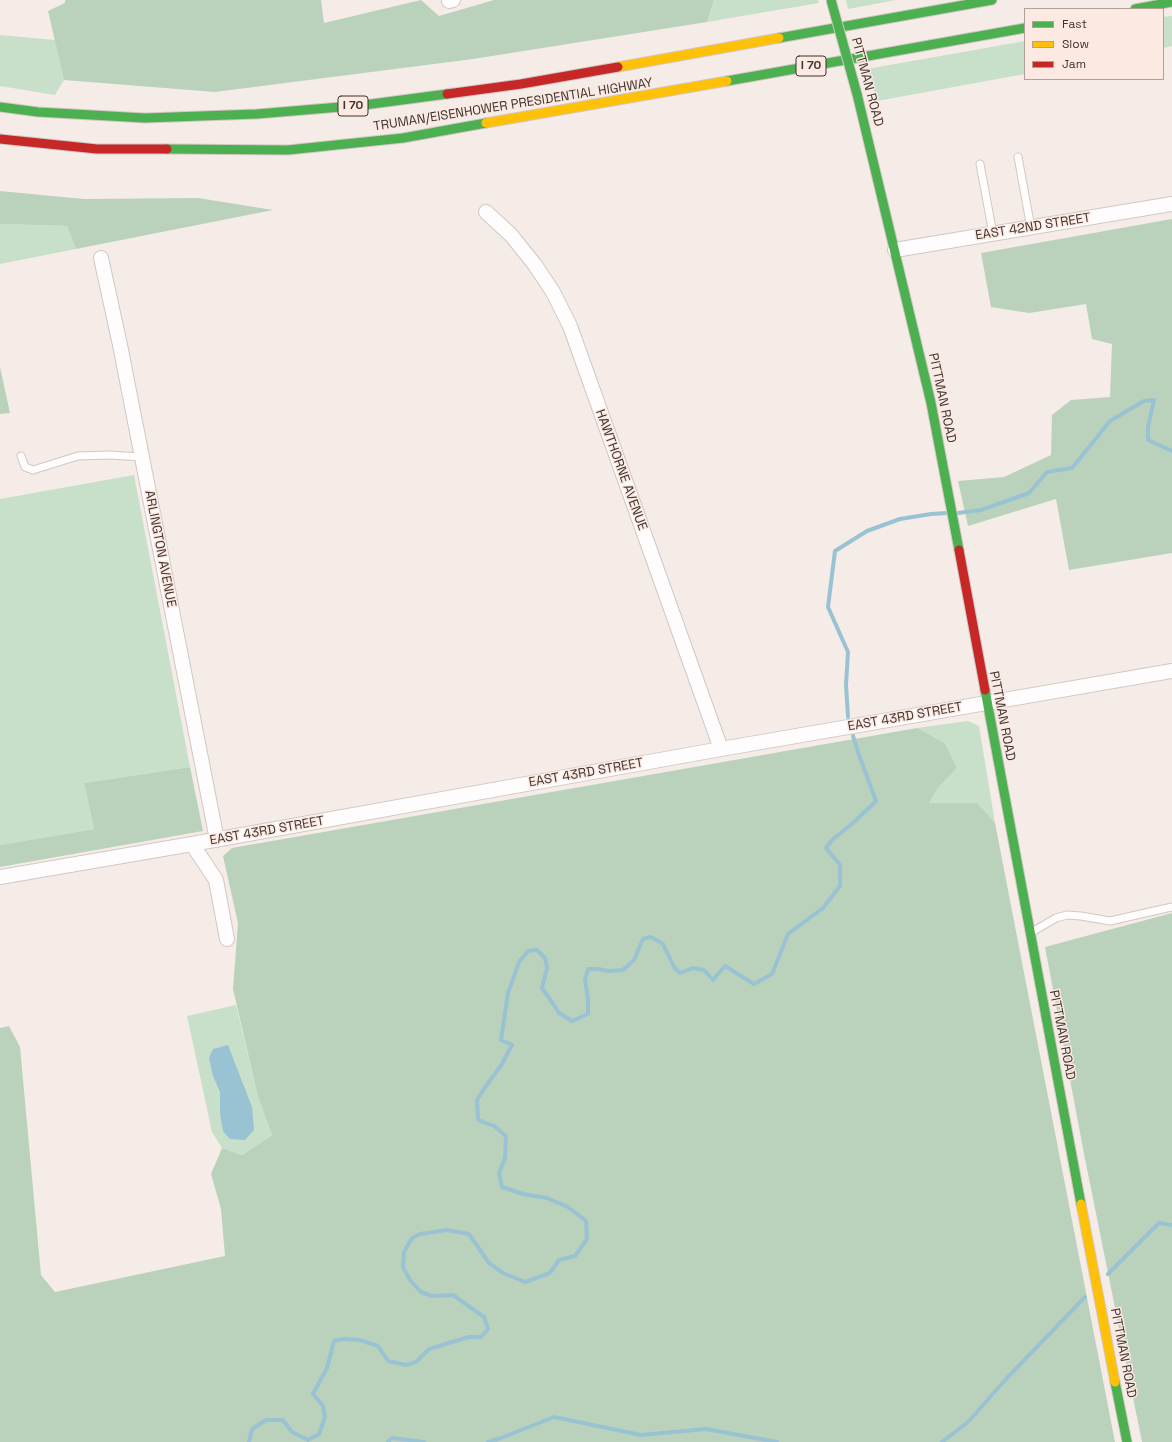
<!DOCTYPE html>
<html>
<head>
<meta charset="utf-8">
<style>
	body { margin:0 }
	#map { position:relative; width:1172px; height:1442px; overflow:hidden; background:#f5ece8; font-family:"Space Grotesk",sans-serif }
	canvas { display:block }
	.legend { position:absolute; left:1024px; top:8px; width:140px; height:72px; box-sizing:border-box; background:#fbe9e2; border:1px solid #afa09a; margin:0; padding:5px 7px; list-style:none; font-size:12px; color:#3e332e }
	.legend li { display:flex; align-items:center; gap:8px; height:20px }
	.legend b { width:20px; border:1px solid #afa09a }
</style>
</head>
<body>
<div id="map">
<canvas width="1172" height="1442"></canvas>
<ul class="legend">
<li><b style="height:5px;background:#4caf50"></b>Fast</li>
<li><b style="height:5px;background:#ffc107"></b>Slow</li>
<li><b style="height:5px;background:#c62828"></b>Jam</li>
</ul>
</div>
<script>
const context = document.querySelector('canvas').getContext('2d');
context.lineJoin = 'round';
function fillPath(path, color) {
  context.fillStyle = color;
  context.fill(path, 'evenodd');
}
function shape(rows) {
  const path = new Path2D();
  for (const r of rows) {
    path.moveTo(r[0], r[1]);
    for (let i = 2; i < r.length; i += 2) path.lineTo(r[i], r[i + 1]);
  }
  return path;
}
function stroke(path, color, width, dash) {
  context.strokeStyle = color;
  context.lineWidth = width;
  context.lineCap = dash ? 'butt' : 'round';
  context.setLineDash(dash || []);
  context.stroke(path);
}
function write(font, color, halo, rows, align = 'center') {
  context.font = font + ' "Space Grotesk",sans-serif';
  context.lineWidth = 3;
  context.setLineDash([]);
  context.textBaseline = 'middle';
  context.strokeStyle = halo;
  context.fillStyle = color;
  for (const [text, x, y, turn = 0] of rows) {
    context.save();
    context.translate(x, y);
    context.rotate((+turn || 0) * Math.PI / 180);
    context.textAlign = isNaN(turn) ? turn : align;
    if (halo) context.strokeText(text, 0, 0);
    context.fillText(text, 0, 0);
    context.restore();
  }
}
fillPath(shape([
	[714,0,818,0,819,3,707,22],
	[846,0,896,0,848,9],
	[1172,16,1172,46,1163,48,1163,17],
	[0,35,55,40,64,80,55,95,0,86],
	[1025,41,1025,74,877,101,867,69],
	[0,224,67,226,76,249,0,264],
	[134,475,190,767,84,783,94,829,0,845,0,499],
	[968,721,979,726,995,823,976,803,929,803,938,788,957,768,945,743,917,728],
	[236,1005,258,1097,272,1135,242,1155,222,1148,212,1132,187,1016]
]), '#c8dfca');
fillPath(shape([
	[65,0,321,0,324,23,421,0,439,16,494,0,714,0,707,22,473,59,215,92,64,80,48,11,65,3],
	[0,191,84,199,198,198,273,210,76,249,67,226,0,224],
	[1172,219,1172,553,1069,570,1056,499,968,526,958,481,1004,477,1051,455,1052,415,1071,400,1110,397,1112,344,1092,339,1086,304,1029,313,991,307,981,253],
	[0,367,10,413,0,414],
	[917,728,945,743,957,768,938,788,929,803,977,803,995,823,1115,1442,0,1442,0,1028,9,1026,20,1047,41,1275,55,1292,225,1256,221,1209,211,1174,222,1148,242,1155,272,1135,258,1097,233,989,238,923,223,856,232,848],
	[190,767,203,831,0,867,0,845,94,829,84,783],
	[1172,913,1172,1442,1142,1442,1084,1154,1045,947]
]), '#bad2bc');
fillPath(shape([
	[228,1045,252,1107,254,1130,245,1140,230,1139,223,1131,220,1114,220,1092,213,1076,209,1058,213,1049]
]), '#99c3d2');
stroke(shape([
	[958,513,981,510,1029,493,1047,472,1072,468,1110,421,1144,401,1154,400,1148,427,1148,440,1172,451],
	[848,717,846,685,848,652,828,607,835,551,867,531,900,519,931,514,947,513],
	[1108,1274,1159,1223,1172,1225],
	[249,1442,252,1429,266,1420,283,1420,292,1432,308,1440,319,1434,325,1417,323,1406,313,1394,327,1368,334,1341,344,1339,360,1340,378,1346,388,1361,406,1365,416,1362,429,1349,469,1337,481,1337,488,1329,484,1317,453,1295,432,1296,421,1292,410,1280,403,1267,404,1252,412,1238,420,1234,447,1230,469,1234,489,1263,503,1273,525,1282,550,1273,559,1260,575,1256,587,1239,586,1221,568,1207,547,1198,523,1194,502,1187,499,1173,505,1158,506,1136,494,1126,478,1120,477,1100,486,1086,502,1064,512,1045,501,1040,508,993,519,962,528,951,537,950,545,958,547,968,542,988,552,1002,559,1013,572,1021,588,1014,588,999,585,980,588,969,598,969,609,971,623,970,634,960,643,939,651,937,663,944,674,967,680,973,693,968,704,970,713,980,725,966,754,984,772,974,788,934,823,908,840,886,840,865,826,848,832,840,853,823,876,801,859,755,853,736],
	[388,1442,392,1438,424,1442],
	[488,1442,501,1438,554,1417,641,1435,706,1429,777,1442],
	[942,1442,968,1422,1007,1378,1085,1297]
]), '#99c3d2', 4);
const lane = shape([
	[1018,157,1031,228],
	[980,164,993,234],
	[21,456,25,467,33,470,78,456,109,455,142,457],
	[1032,932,1056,918,1067,915,1081,916,1110,921,1172,907]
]);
const street = shape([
	[449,1,453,0],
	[486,212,511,235,535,265,553,292,570,326,721,749],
	[895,250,1172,204],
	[101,258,120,345,217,840],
	[192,844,216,880,227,939],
	[0,877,192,844,721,749,1172,671]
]);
const fast = shape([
	[1135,9,1172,2],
	[779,38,992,0],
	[727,81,1025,28],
	[857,94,931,403,959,550],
	[0,107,38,112,145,118,257,114,364,105,447,94],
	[167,149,288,150,403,138,486,123],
	[985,690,1081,1204],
	[1115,1382,1127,1442]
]);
const slow = shape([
	[618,67,779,38],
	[486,123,727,81],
	[1081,1204,1115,1382]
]);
const jam = shape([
	[447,94,521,84,618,67],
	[0,139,97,149,167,149],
	[959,550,985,690]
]);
stroke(lane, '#d1c7c3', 9);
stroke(street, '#d1c7c3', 16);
stroke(fast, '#d1c7c3', 11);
stroke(slow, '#d1c7c3', 11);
stroke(jam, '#d1c7c3', 11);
stroke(lane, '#fefcfc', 7);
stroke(street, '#fefcfc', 14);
stroke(fast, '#4caf50', 9);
stroke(slow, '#ffc107', 9);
stroke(jam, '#c62828', 9);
const fastBridge = shape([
	[831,0,857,94]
]);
stroke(fastBridge, '#d1c7c3', 11, []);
stroke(fastBridge, '#4caf50', 9);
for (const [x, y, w] of [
	[811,66,30],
	[353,106,30]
]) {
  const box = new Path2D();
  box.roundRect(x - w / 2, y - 10, w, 20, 3);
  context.fillStyle = '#fbe9e2';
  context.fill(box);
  stroke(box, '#3e332e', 1);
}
write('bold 12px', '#3e332e', null, [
	["I 70",811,66],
	["I 70",353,106]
]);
write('13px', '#3e332e', '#fbe9e2', [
	["PITTMAN ROAD",867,82,75],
	["TRUMAN/EISENHOWER PRESIDENTIAL HIGHWAY",513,105,-9],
	["EAST 42ND STREET",1033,227,-9],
	["PITTMAN ROAD",942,398,78],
	["HAWTHORNE AVENUE",621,470,70],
	["ARLINGTON AVENUE",160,549,79],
	["PITTMAN ROAD",1002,716,79],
	["EAST 43RD STREET",905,717,-10],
	["EAST 43RD STREET",586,773,-10],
	["EAST 43RD STREET",267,831,-10],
	["PITTMAN ROAD",1062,1035,79],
	["PITTMAN ROAD",1123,1353,79]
]);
</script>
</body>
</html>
